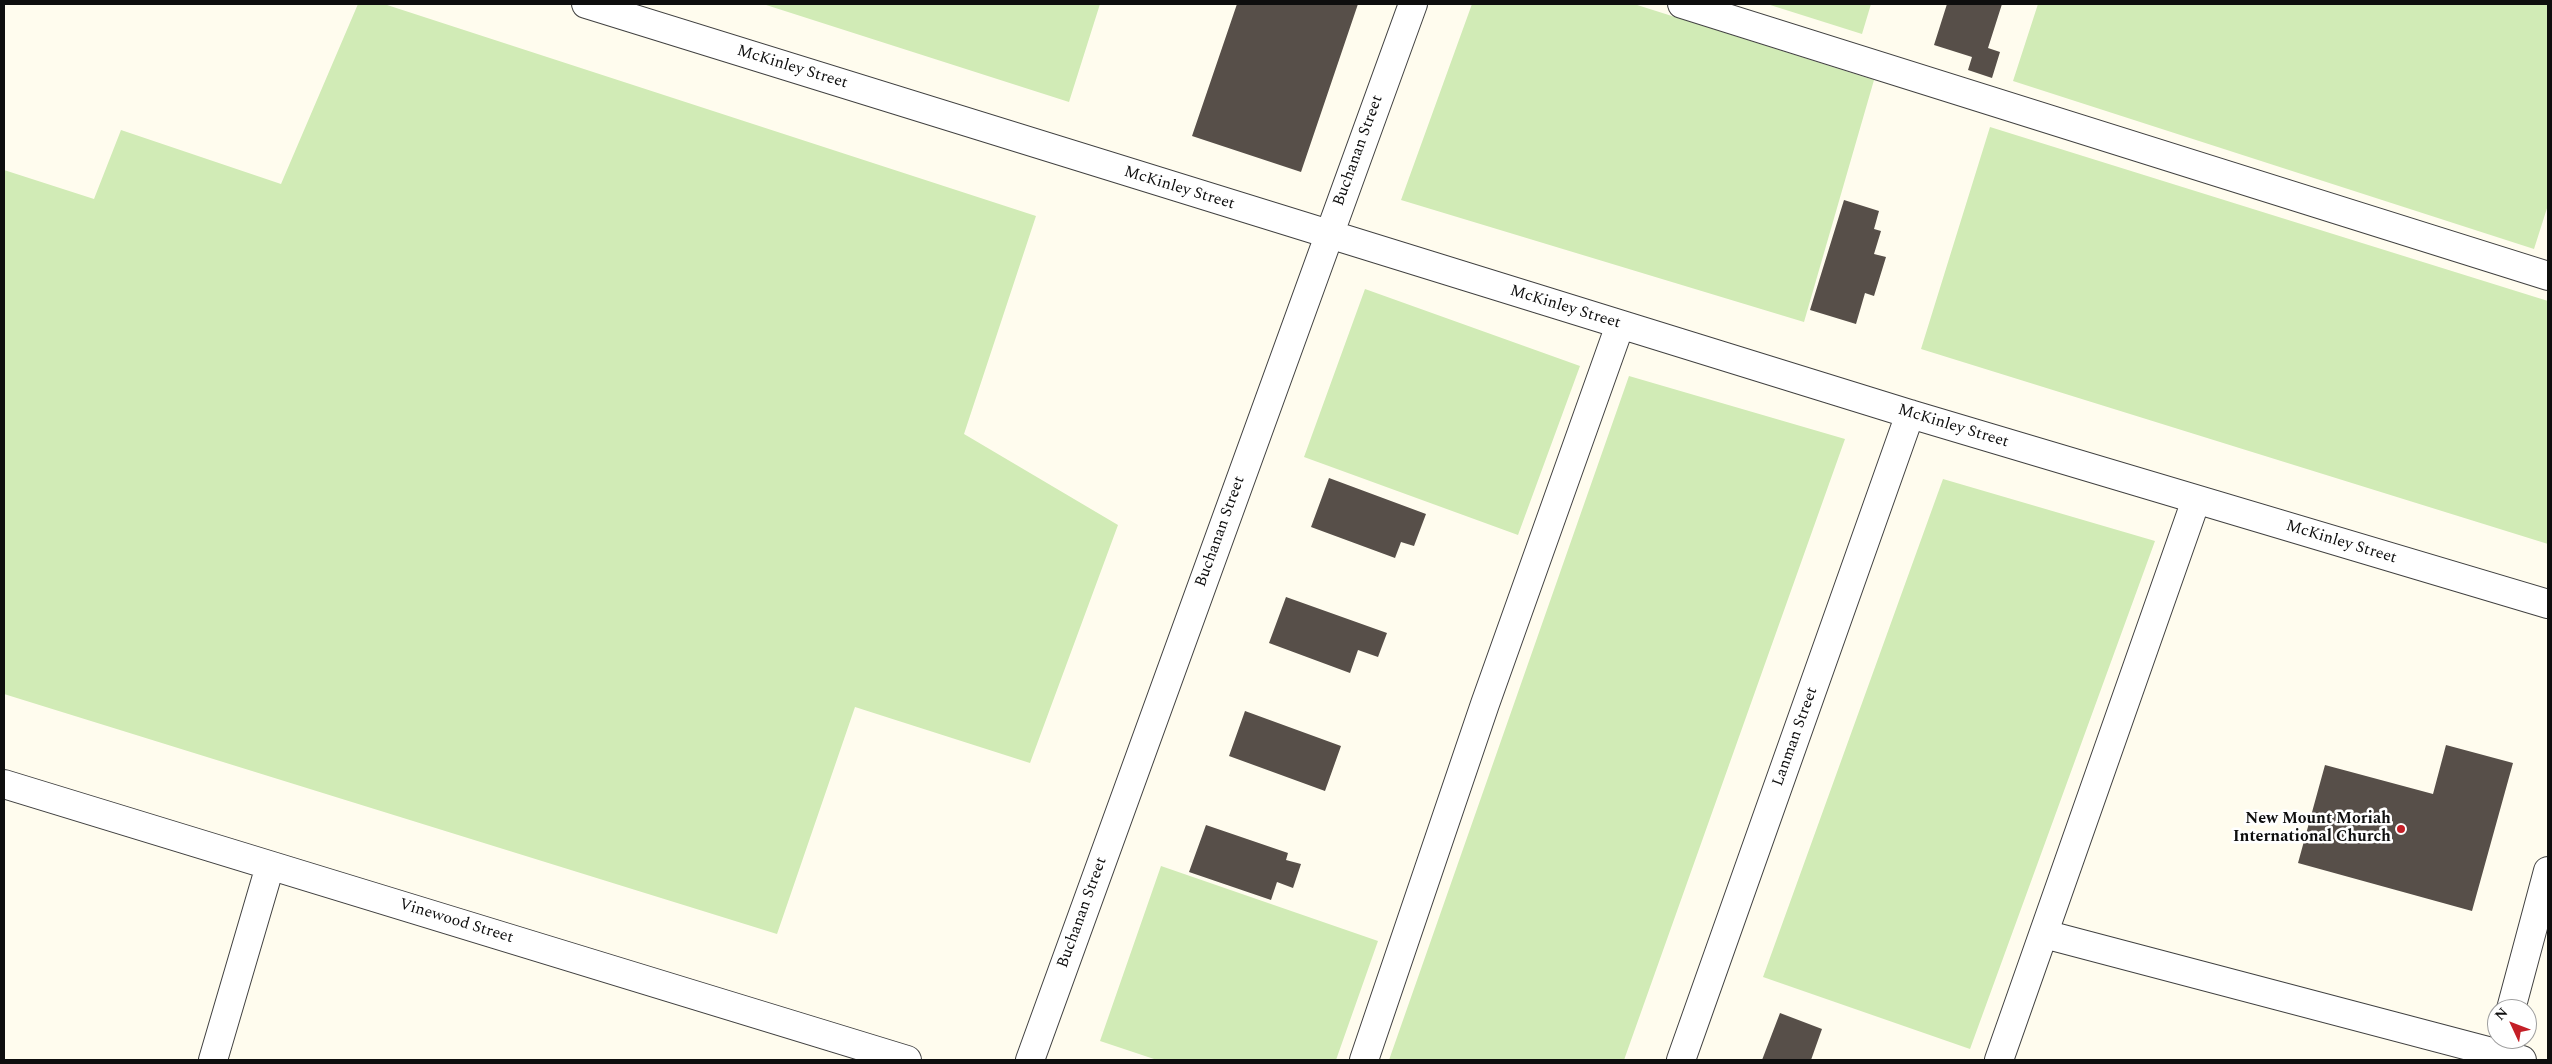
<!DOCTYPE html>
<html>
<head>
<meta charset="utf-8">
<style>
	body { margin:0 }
	#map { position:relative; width:2552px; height:1064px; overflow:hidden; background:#fffcee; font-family:Spectral,serif }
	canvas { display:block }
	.frame { position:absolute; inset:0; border:5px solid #0e0e0e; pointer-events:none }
	.north { position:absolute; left:2487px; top:999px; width:50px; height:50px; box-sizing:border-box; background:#fff; border:1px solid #9f9f9f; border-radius:50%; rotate:313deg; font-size:14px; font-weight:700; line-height:20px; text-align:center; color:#0e0e0e }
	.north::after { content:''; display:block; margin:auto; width:18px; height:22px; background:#c41f27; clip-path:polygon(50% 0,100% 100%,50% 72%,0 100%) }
</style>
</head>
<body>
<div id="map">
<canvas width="2552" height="1064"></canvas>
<div class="frame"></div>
<div class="north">N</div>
</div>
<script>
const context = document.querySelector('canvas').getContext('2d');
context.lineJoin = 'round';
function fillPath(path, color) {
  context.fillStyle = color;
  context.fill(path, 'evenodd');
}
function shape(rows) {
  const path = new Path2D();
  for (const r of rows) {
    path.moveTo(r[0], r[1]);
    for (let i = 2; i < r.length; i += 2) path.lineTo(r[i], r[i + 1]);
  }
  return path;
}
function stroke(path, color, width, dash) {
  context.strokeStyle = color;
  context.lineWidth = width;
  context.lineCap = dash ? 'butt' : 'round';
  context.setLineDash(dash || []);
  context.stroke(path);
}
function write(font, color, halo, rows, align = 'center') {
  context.font = font + ' Spectral,serif';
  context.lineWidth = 5;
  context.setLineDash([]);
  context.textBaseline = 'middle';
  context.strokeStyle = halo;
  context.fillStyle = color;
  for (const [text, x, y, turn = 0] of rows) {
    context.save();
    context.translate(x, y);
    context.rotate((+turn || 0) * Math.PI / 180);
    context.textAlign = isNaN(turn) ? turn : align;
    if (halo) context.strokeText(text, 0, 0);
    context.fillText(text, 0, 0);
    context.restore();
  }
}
fillPath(shape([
	[358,4,384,4,1036,216,964,434,1118,525,1030,763,855,707,777,934,4,694,4,170,94,199,121,130,281,184],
	[763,4,1100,4,1069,102],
	[1472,4,1634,4,1874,80,1804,322,1401,200],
	[1767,4,1871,4,1862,34],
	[2038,4,2548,4,2548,205,2534,249,2013,81],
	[1990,127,2548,301,2548,544,1921,349],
	[1365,289,1580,366,1518,535,1304,457],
	[1629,376,1845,439,1624,1060,1389,1060],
	[1943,479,2155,541,1970,1049,1763,977],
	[1161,866,1378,941,1336,1060,1157,1060,1100,1041]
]), '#d1ebb6');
fillPath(shape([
	[1237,4,1358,4,1301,172,1192,136],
	[1947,4,2002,4,1988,48,2000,52,1992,78,1968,70,1972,57,1934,45],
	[1844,200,1879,211,1874,229,1881,231,1874,254,1886,257,1874,296,1865,293,1856,324,1810,310],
	[1329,478,1426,514,1414,546,1401,542,1395,558,1311,527],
	[1286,597,1387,633,1378,657,1358,650,1350,673,1269,643],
	[1245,711,1341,746,1325,791,1229,756],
	[2446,745,2513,763,2472,911,2298,863,2325,765,2433,794],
	[1206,825,1288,853,1286,860,1301,864,1293,888,1277,882,1271,900,1189,872],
	[1780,1013,1822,1029,1811,1060,1762,1060]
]), '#574f49');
const minor = shape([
	[586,4,1910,414,2548,604],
	[1682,4,2548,276],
	[4,784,907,1060],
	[2044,934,2522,1060],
	[2511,1009,2548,871],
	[213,1060,270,866],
	[1030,1060,1413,4],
	[1364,1060,1485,704,1620,325],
	[1681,1060,1910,414],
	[1999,1060,2196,500]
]);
stroke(minor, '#414141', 30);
stroke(minor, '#fff', 28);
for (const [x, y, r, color] of [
	[2401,829,5,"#c41f27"]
]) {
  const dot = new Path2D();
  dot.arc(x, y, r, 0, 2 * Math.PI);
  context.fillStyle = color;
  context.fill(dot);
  stroke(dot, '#fff', 2);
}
write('16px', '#0e0e0e', '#fff', [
	["McKinley Street",792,68,17],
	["Buchanan Street",1359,151,-70],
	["McKinley Street",1179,189,17],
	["McKinley Street",1565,308,17],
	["McKinley Street",1953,427,17],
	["Buchanan Street",1221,532,-70],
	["McKinley Street",2341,543,17],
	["Lanman Street",1796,737,-70],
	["Buchanan Street",1083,913,-70],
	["Vinewood Street",456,922,17]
]);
write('bold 16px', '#0e0e0e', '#fff', [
	["New Mount Moriah",2391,820],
	["International Church",2391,838]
], 'right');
</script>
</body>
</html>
